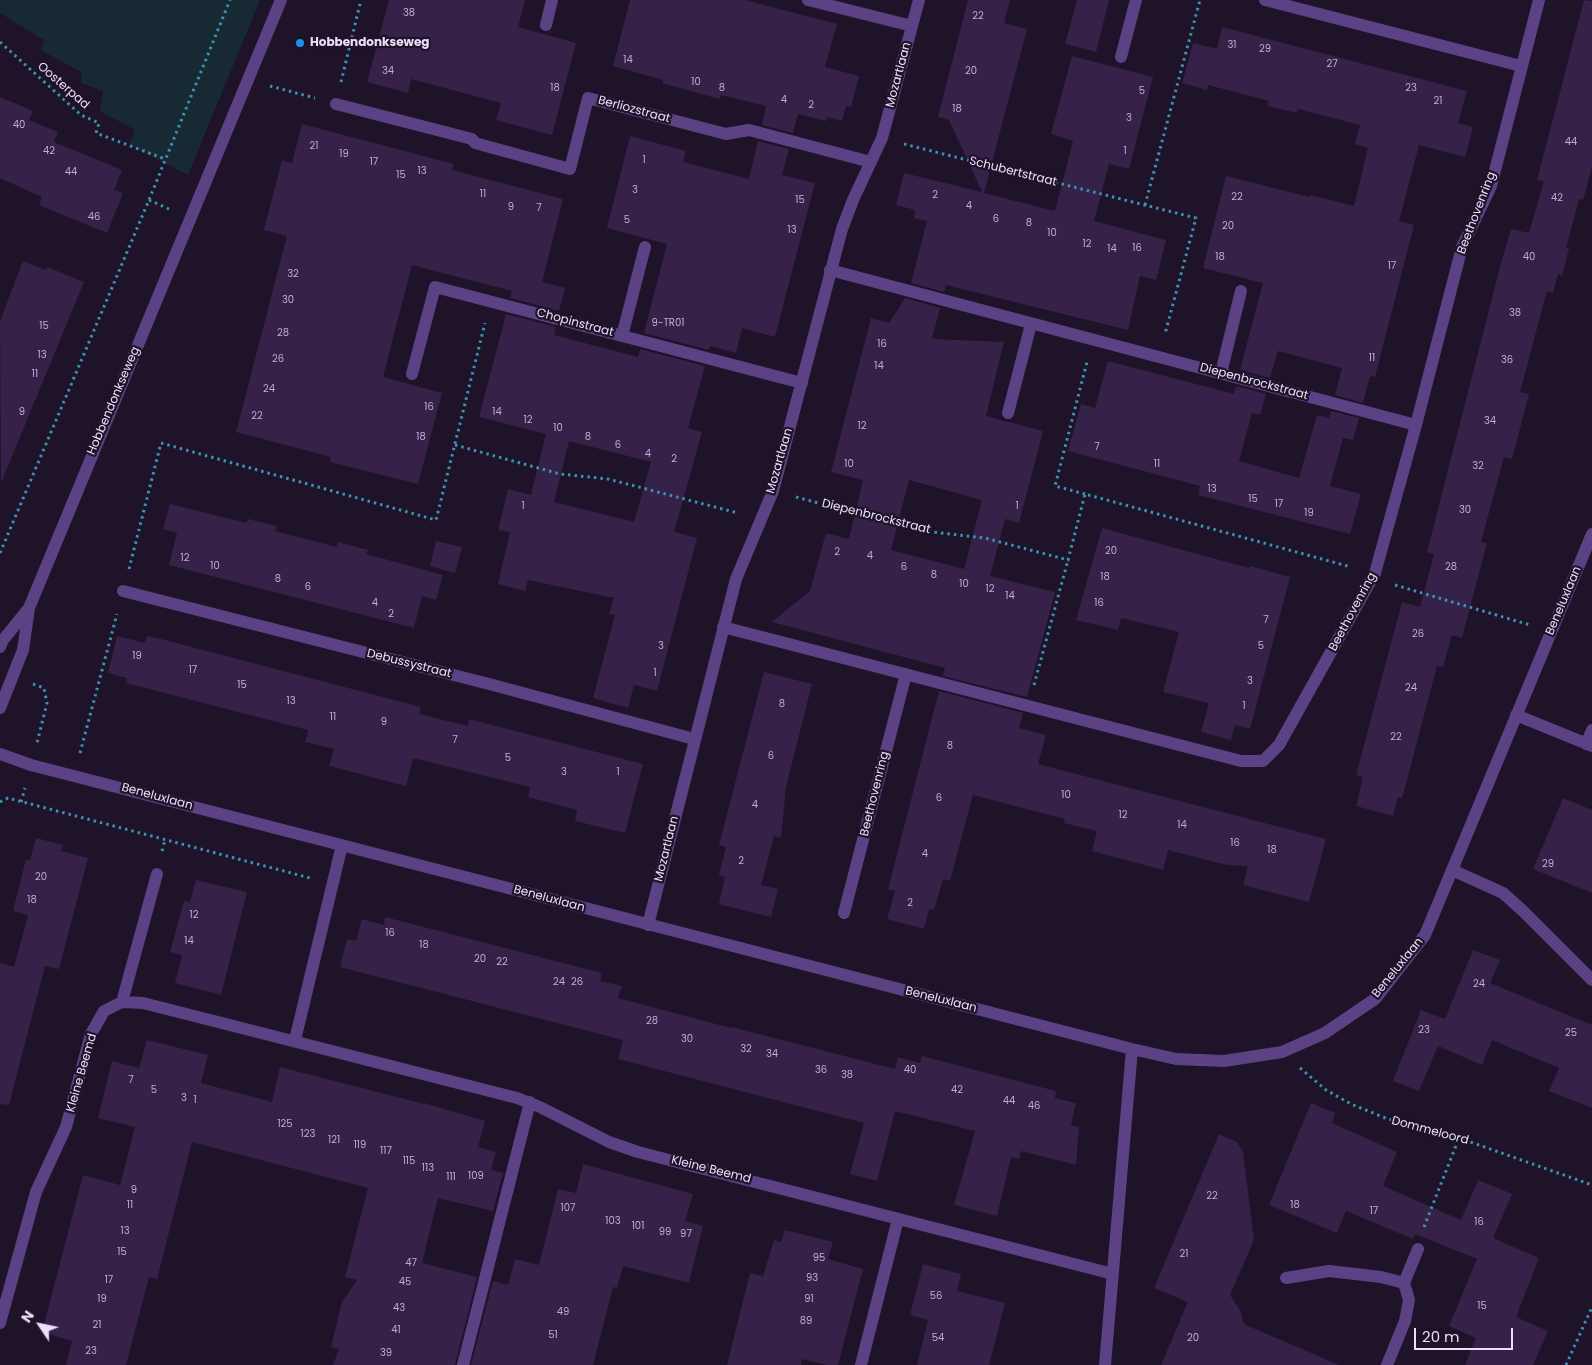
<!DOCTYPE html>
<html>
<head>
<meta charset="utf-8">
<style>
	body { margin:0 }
	#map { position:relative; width:1592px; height:1365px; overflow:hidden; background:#1e1329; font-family:Poppins,sans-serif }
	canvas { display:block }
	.north { position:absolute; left:15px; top:1300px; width:50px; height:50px; -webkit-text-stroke:4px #1e1329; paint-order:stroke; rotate:304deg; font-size:14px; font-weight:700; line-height:20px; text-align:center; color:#ecdefc }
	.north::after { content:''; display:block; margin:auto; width:18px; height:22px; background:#ecdefc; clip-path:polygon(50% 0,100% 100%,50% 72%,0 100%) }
	.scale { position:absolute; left:1414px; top:1328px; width:99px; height:22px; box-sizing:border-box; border:2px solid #ecdefc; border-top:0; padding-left:6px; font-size:15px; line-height:18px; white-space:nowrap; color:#ecdefc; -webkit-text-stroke:4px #1e1329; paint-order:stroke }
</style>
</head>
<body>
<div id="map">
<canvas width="1592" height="1365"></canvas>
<div class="north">N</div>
<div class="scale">20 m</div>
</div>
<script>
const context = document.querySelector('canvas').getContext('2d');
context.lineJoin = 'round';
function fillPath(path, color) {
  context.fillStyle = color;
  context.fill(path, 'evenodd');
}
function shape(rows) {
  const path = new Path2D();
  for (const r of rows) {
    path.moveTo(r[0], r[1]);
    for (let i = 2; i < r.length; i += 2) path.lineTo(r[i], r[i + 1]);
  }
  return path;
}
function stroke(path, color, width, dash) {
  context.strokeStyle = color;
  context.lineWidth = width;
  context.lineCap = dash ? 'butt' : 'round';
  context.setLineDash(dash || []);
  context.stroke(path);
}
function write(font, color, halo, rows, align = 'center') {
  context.font = font + ' Poppins,sans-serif';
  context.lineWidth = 4.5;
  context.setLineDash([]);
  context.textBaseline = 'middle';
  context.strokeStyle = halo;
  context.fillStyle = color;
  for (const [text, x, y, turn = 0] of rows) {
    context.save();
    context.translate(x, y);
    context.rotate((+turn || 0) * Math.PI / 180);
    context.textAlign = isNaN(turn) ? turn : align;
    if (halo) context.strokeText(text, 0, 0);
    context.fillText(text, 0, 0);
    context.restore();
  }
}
fillPath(shape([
	[0,0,260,0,188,175,129,145,135,130,100,111,103,91,81,83,81,72,41,50,44,40,0,13]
]), '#172a33');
fillPath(shape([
	[389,0,525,0,518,27,576,43,552,135,496,120,501,103,411,79,408,93,367,82],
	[630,0,745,0,837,24,825,67,859,76,851,107,846,106,842,121,827,117,826,121,798,114,793,133,762,125,766,106,721,95,719,99,662,83,663,80,613,66],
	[968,0,1010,0,1004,23,1027,29,984,193,1055,211,1073,141,1051,134,1072,56,1153,77,1129,169,1109,164,1094,221,1166,240,1156,280,1140,276,1128,330,946,285,944,292,911,283,927,221,914,218,915,210,896,205,904,173,982,192,949,120,938,117],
	[1077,0,1109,0,1096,52,1065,44],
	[1584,0,1592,1,1592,167,1583,200,1579,199,1566,248,1569,248,1562,276,1558,274,1553,293,1547,291,1520,392,1529,394,1512,459,1504,457,1481,542,1487,543,1462,638,1452,635,1443,667,1437,666,1402,799,1398,797,1393,816,1356,806,1363,777,1356,775,1402,602,1420,607,1434,554,1427,552,1501,263,1511,229,1529,233,1544,181,1537,180],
	[1222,27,1467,91,1458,123,1473,127,1465,157,1419,145,1399,221,1414,225,1375,377,1370,376,1363,403,1335,395,1342,368,1278,351,1270,378,1240,370,1263,283,1203,268,1226,176,1309,197,1310,195,1354,206,1368,148,1355,144,1360,125,1298,109,1297,113,1268,106,1269,101,1208,85,1207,90,1182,83,1193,43,1217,49],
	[0,97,33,111,29,120,58,132,54,142,122,170,114,190,123,193,107,233,39,205,42,197,0,178],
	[302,124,454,164,452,170,563,199,542,282,565,288,559,311,510,298,512,291,412,265,383,377,442,393,418,484,330,462,331,457,236,432,287,236,264,230,282,160,292,163],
	[630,136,686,151,683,162,749,179,758,141,789,149,782,175,815,183,775,337,742,328,736,353,710,346,709,350,644,333,667,244,607,228],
	[23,261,45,270,47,267,84,282,1,483,0,321],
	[905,298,940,308,932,339,1004,342,986,416,1043,431,1019,523,1005,519,990,576,1055,592,1027,697,943,676,945,668,772,622,810,591,826,533,849,539,863,480,831,472,871,318,889,323],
	[909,480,982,500,964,569,891,550],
	[506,314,556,327,554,335,638,357,640,349,705,366,688,428,702,432,674,532,697,538,657,691,634,685,628,708,593,698,615,615,609,614,614,598,528,580,525,591,498,584,510,532,498,530,508,489,531,495,546,434,479,417],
	[569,441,651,462,634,522,554,502],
	[1108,361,1234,394,1236,386,1266,394,1260,415,1252,413,1239,461,1299,478,1317,415,1329,418,1331,411,1359,418,1353,440,1343,438,1330,486,1361,494,1350,534,1198,495,1200,486,1068,451,1081,404,1095,408],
	[170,504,246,523,248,519,277,526,275,531,337,547,338,542,368,550,366,554,443,575,436,600,422,596,414,628,169,565,177,533,163,529],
	[1102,528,1249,568,1250,566,1290,577,1250,729,1235,725,1231,740,1201,732,1209,703,1163,692,1179,632,1121,618,1118,630,1076,620],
	[436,541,462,547,455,573,430,566],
	[117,636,145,643,147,636,165,640,421,707,419,714,468,726,469,719,643,764,625,833,575,821,577,810,528,797,530,787,413,758,406,786,329,766,334,749,305,742,308,730,126,683,127,678,108,673],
	[764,672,812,684,786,787,781,838,774,836,761,885,778,889,771,917,719,904,725,877,719,875,726,847,719,845],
	[939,691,1023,713,1019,728,1046,735,1038,764,1326,839,1309,902,1243,885,1248,866,1227,865,1168,850,1163,870,1092,851,1097,831,1064,823,1065,819,973,795,950,881,943,879,934,910,929,909,924,929,887,919,895,891,888,889],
	[1563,798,1592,810,1592,893,1533,869],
	[36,838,63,845,61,851,88,858,59,969,45,966,9,1105,0,1104,0,963,14,967,28,915,13,911,26,859,30,860],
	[196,880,247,892,221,995,175,983,182,955,170,952,184,901,190,902],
	[385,917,602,973,600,981,622,986,618,998,731,1028,732,1027,895,1069,898,1057,920,1063,922,1056,1056,1091,1055,1098,1076,1103,1071,1125,1079,1127,1076,1165,1021,1151,1019,1159,1011,1157,997,1216,954,1205,975,1131,895,1111,877,1181,850,1174,864,1123,618,1059,623,1040,340,967,347,939,356,941,362,919,384,925],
	[1473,950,1500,960,1490,983,1592,1025,1592,1108,1549,1091,1559,1068,1492,1040,1482,1065,1438,1046,1419,1091,1393,1081,1421,1010,1445,1019],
	[147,1040,208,1055,201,1083,272,1102,280,1067,424,1104,424,1103,485,1121,478,1147,496,1152,491,1170,503,1173,493,1211,438,1198,422,1263,477,1277,455,1365,333,1365,339,1349,331,1347,342,1302,357,1280,345,1277,368,1188,192,1142,157,1279,149,1277,126,1365,66,1365,72,1341,42,1332,83,1175,120,1185,135,1127,98,1118,112,1061,139,1068],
	[1311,1103,1335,1113,1332,1123,1397,1152,1383,1186,1461,1220,1478,1180,1512,1194,1493,1238,1539,1258,1516,1317,1548,1331,1533,1365,1465,1365,1476,1338,1449,1326,1477,1259,1415,1234,1413,1239,1346,1211,1337,1233,1269,1205],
	[1219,1134,1237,1142,1243,1152,1254,1240,1230,1295,1240,1310,1244,1324,1339,1365,1161,1365,1188,1302,1154,1288],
	[583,1164,693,1194,685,1221,703,1226,689,1283,623,1266,617,1288,613,1287,593,1365,471,1365,493,1281,508,1285,515,1259,539,1265,558,1189,576,1193],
	[785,1230,833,1242,828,1259,863,1269,838,1365,827,1365,802,1359,801,1365,727,1365,750,1273,763,1276,774,1240,781,1242],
	[923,1264,961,1274,957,1291,1005,1303,989,1365,917,1365,928,1320,910,1315]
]), '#362149');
stroke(shape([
	[0,42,81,115,99,123,96,133,165,159],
	[341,82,361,0],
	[270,86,315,98],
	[904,144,1196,218,1165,334],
	[149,200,169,209],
	[1145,205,1200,0],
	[455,445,560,474,608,479,738,513],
	[1085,494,1055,486,1087,362],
	[796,497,923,531,985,538,1068,560,1085,494,1351,567],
	[0,553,149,200,230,0],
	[129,569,161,443,436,520,485,323],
	[1395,585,1530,625],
	[33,684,44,688,47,703,37,743],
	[1034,685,1068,560],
	[80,753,117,614],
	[0,802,8,798,310,878],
	[21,802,25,788],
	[162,851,165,840],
	[1300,1068,1326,1090,1351,1104,1388,1119,1459,1138,1592,1185],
	[1424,1227,1459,1138],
	[1566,1365,1592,1307]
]), '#3b92b3', 3, [2.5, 4]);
stroke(shape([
	[808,0,912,26],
	[1265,0,1521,66],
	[546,25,552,0],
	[1121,57,1136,0],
	[336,104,472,139,475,143,570,169,588,98,726,134,749,130,871,162],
	[830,270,1416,425],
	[622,336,645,247],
	[1221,373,1241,291],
	[412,374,435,287,802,383],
	[1008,413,1031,324],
	[123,591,493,685,694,739],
	[723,627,1241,761,1263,761,1279,745,1375,573,1416,425,1462,247,1491,186,1539,0],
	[0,647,3,640,29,608],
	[0,708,23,650,29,608,281,0],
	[1516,715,1592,746],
	[1586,744,1592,730],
	[0,754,31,765,1132,1049,1176,1059,1224,1061,1282,1052,1325,1033,1375,999,1425,935,1592,534],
	[1452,870,1503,893,1523,911,1592,980],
	[844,913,906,674],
	[648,925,736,579,773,491,842,229,853,200,882,138,919,0],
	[122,1002,157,874],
	[295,1040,342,845],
	[1286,1278,1329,1271,1381,1277,1404,1283,1409,1300,1405,1321,1387,1365],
	[1404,1283,1418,1249],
	[0,1323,36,1192,66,1127,91,1034,104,1011,122,1002,143,1003,517,1098,540,1107,609,1142,638,1152,1113,1274],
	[463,1365,530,1102],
	[861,1365,898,1219],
	[1105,1365,1132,1049]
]), '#5b4284', 12);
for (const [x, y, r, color] of [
	[300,43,5,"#1a91ed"]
]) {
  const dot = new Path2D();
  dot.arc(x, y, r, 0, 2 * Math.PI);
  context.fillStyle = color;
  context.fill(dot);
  stroke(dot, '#1e1329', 2);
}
write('10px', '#beafcf', null, [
	["38",409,13],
	["22",978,16],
	["31",1232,45],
	["29",1265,49],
	["14",628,60],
	["27",1332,64],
	["34",388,71],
	["20",971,71],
	["10",696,82],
	["18",555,88],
	["8",722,88],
	["23",1411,88],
	["5",1142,91],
	["4",784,100],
	["21",1438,101],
	["2",811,105],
	["18",957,109],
	["3",1129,118],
	["40",19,125],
	["44",1571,142],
	["21",314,146],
	["42",49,151],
	["1",1125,151],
	["19",344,154],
	["1",644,160],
	["17",374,162],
	["13",422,171],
	["44",71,172],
	["15",401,175],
	["3",635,190],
	["11",483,194],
	["2",935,195],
	["22",1237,197],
	["42",1557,198],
	["15",800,200],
	["4",969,206],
	["9",511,207],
	["7",539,208],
	["46",94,217],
	["6",996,219],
	["5",627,220],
	["8",1029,223],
	["20",1228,226],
	["13",792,230],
	["10",1052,233],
	["12",1087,244],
	["16",1137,248],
	["14",1112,249],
	["18",1220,257],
	["40",1529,257],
	["17",1392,266],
	["32",293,274],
	["30",288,300],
	["38",1515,313],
	["9-TR01",668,323],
	["15",44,326],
	["28",283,333],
	["16",882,344],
	["13",42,355],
	["11",1372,358],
	["26",278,359],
	["36",1507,360],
	["14",879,366],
	["11",35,374],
	["24",269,389],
	["16",429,407],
	["9",22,412],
	["14",497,412],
	["22",257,416],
	["12",528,420],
	["34",1490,421],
	["12",862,426],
	["10",558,428],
	["18",421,437],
	["8",588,437],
	["6",618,445],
	["7",1097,447],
	["4",648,454],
	["2",674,459],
	["10",849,464],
	["11",1157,464],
	["32",1478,466],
	["13",1212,489],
	["15",1253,499],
	["17",1279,504],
	["1",523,506],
	["1",1017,506],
	["30",1465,510],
	["19",1309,513],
	["20",1111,551],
	["2",837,552],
	["4",870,556],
	["12",185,558],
	["10",215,566],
	["6",904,567],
	["28",1451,567],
	["8",934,575],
	["18",1105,577],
	["8",278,579],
	["10",964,584],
	["6",308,587],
	["12",990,589],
	["14",1010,596],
	["4",375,603],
	["16",1099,603],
	["2",391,614],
	["7",1266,620],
	["26",1418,634],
	["3",661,646],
	["5",1261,646],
	["19",137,656],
	["17",193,670],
	["1",655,673],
	["3",1250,681],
	["15",242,685],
	["24",1411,688],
	["13",291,701],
	["8",782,704],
	["1",1244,706],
	["11",333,717],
	["9",384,722],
	["22",1396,737],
	["7",455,740],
	["8",950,746],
	["6",771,756],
	["5",508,758],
	["3",564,772],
	["1",618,772],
	["10",1066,795],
	["6",939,798],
	["4",755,805],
	["12",1123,815],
	["14",1182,825],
	["16",1235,843],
	["18",1272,850],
	["4",925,854],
	["2",741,861],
	["29",1548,864],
	["20",41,877],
	["18",32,900],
	["2",910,903],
	["12",194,915],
	["16",390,933],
	["14",189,941],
	["18",424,945],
	["20",480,959],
	["22",502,962],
	["24",559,982],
	["26",577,982],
	["24",1479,984],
	["28",652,1021],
	["23",1424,1030],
	["25",1571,1033],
	["30",687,1039],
	["32",746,1049],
	["34",772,1054],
	["36",821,1070],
	["40",910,1070],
	["38",847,1075],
	["7",131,1080],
	["5",154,1090],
	["42",957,1090],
	["3",184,1098],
	["1",195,1100],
	["44",1009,1101],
	["46",1034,1106],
	["125",285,1124],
	["123",308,1134],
	["121",334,1140],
	["119",360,1145],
	["117",386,1151],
	["115",409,1161],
	["113",428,1168],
	["109",476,1176],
	["111",451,1177],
	["9",134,1190],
	["22",1212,1196],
	["11",130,1205],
	["18",1295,1205],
	["107",568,1208],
	["17",1374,1211],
	["103",613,1221],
	["16",1479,1222],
	["101",638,1226],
	["13",125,1231],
	["99",665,1232],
	["97",686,1234],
	["15",122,1252],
	["21",1184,1254],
	["95",819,1258],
	["47",411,1263],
	["93",812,1278],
	["17",109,1280],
	["45",405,1282],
	["56",936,1296],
	["19",102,1299],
	["91",809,1299],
	["15",1482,1306],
	["43",399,1308],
	["49",563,1312],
	["89",806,1321],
	["21",97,1325],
	["41",396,1330],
	["51",553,1335],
	["54",938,1338],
	["20",1193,1338],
	["23",91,1351],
	["39",386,1353]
]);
write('bold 12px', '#ecdefc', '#1e1329', [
	["Hobbendonkseweg",310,43]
], 'left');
write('12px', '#ecdefc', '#1e1329', [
	["Mozartlaan",899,75,-75],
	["Oosterpad",63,86,41],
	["Berliozstraat",634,110,15],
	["Schubertstraat",1013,172,14],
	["Beethovenring",1477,213,-69],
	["Chopinstraat",575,323,15],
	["Diepenbrockstraat",1254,382,15],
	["Hobbendonkseweg",114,401,-67],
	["Mozartlaan",780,461,-74],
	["Diepenbrockstraat",876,517,14],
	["Beneluxlaan",1564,601,-67],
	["Beethovenring",1353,612,-62],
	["Debussystraat",409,664,14],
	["Beethovenring",875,794,-76],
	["Beneluxlaan",157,797,15],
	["Mozartlaan",667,849,-76],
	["Beneluxlaan",549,899,15],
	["Beneluxlaan",1398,968,-51],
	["Beneluxlaan",941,1000,14],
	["Kleine Beemd",82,1073,-74],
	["Dommeloord",1430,1131,15],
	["Kleine Beemd",711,1170,14]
]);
</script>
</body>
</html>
